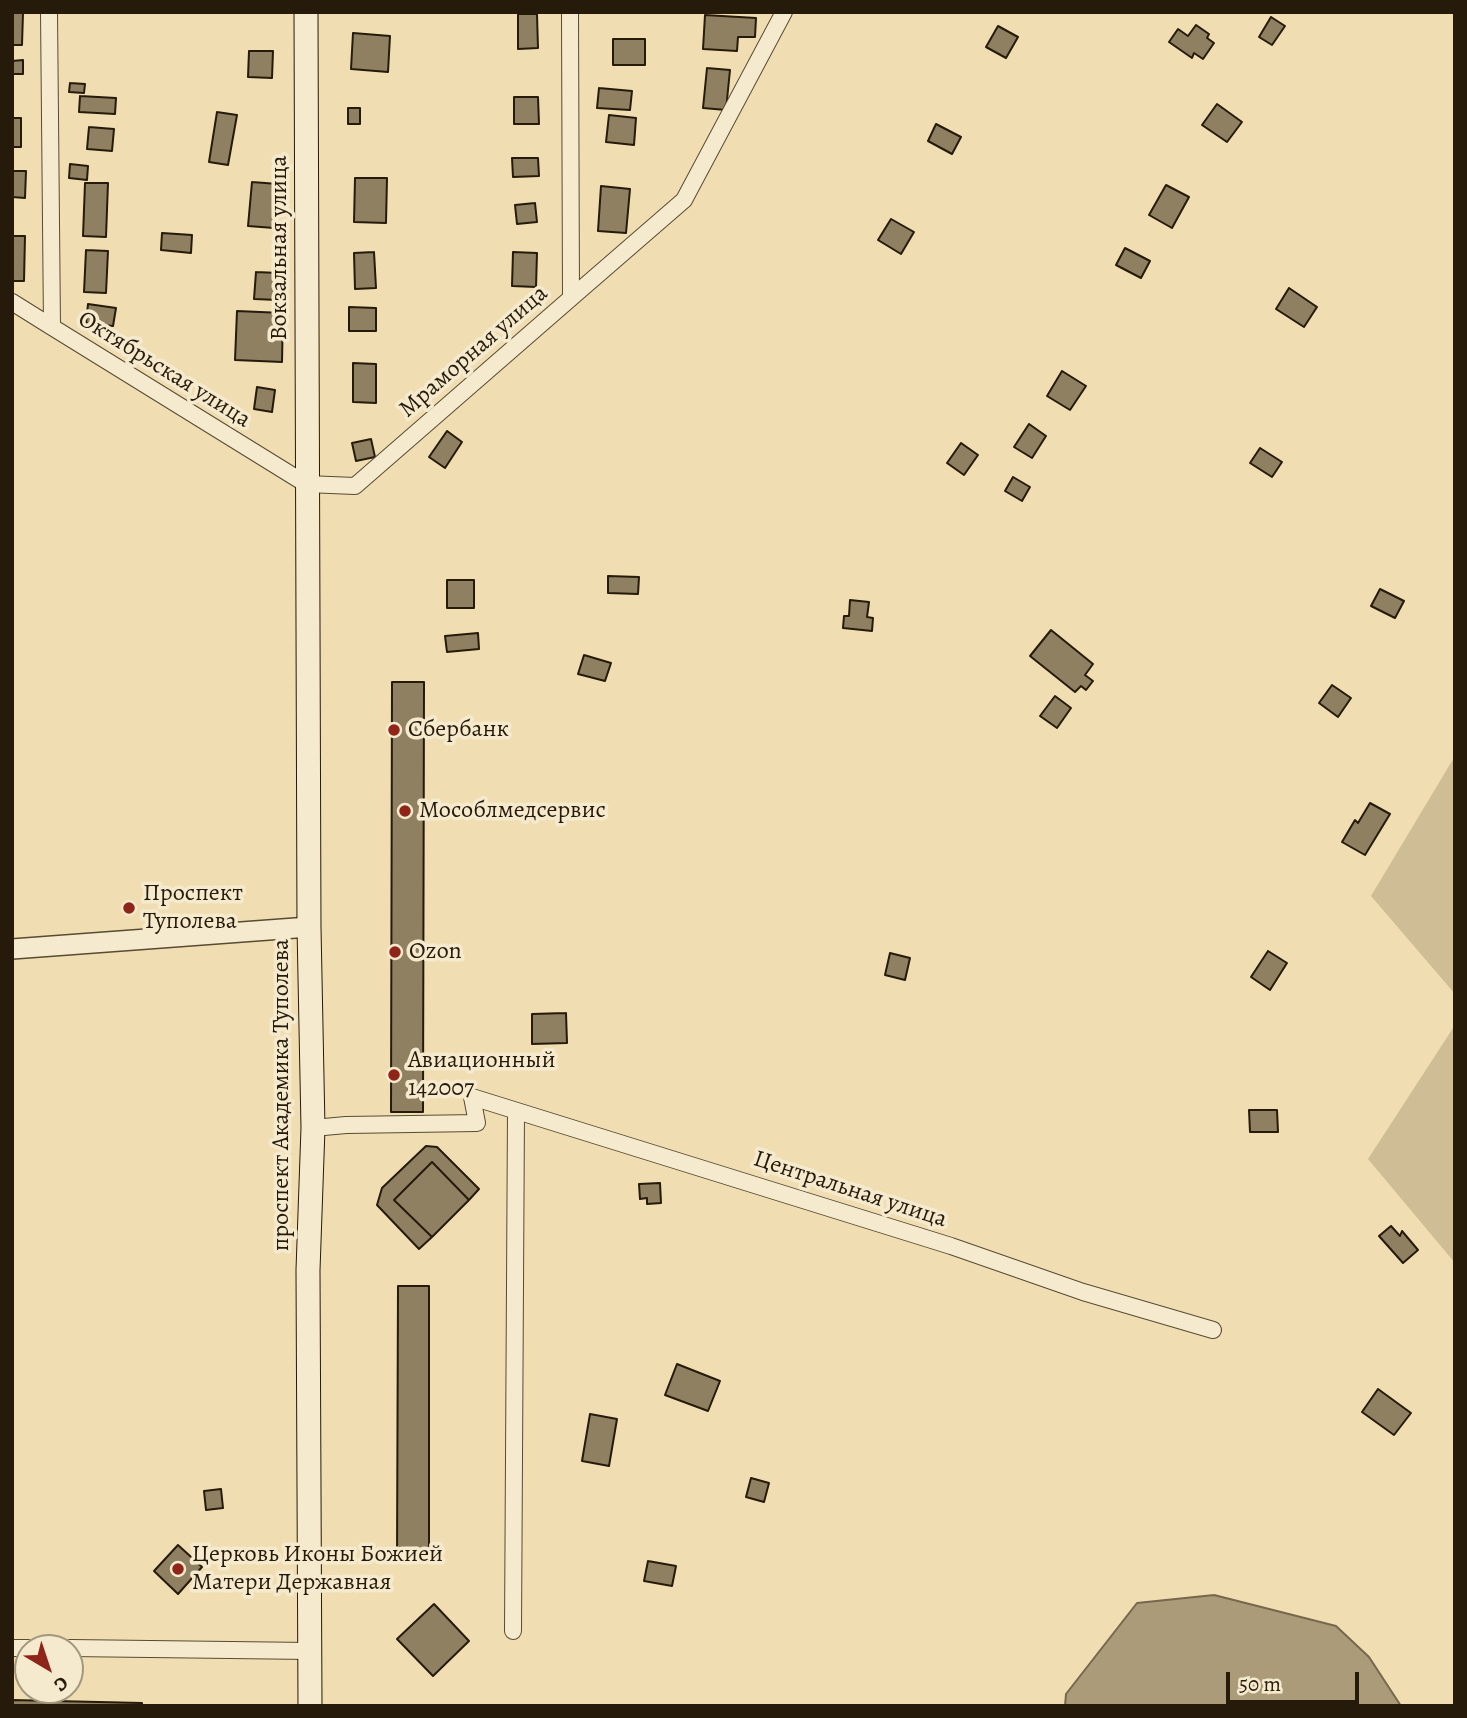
<!DOCTYPE html>
<html>
<head>
<meta charset="utf-8">
<style>
	body { margin:0 }
	#map { position:relative; width:1467px; height:1718px; overflow:hidden; background:#f0deb2; font-family:Alegreya,serif }
	canvas { display:block }
	.frame { position:absolute; inset:0; border:14px solid #261a0a; pointer-events:none }
	.north { position:absolute; left:14px; top:1634px; width:70px; height:70px; box-sizing:border-box; background:#f5eacd; border:2px solid #a2977f; border-radius:50%; rotate:141deg; font-size:19px; font-weight:700; line-height:28px; text-align:center; color:#261a0a }
	.north::after { content:''; display:block; margin:auto; width:24px; height:32px; background:#8f2418; clip-path:polygon(50% 0,100% 100%,50% 72%,0 100%) }
	.scale { position:absolute; left:1226px; top:1672px; width:133px; height:32px; box-sizing:border-box; border:4px solid #261a0a; border-top:0; padding-left:9px; font-size:21px; line-height:24px; white-space:nowrap; color:#261a0a; -webkit-text-stroke:5px #f5eacd; paint-order:stroke }
</style>
</head>
<body>
<div id="map">
<canvas width="1467" height="1718"></canvas>
<div class="frame"></div>
<div class="north">С</div>
<div class="scale">50 m</div>
</div>
<script>
const context = document.querySelector('canvas').getContext('2d');
context.lineJoin = 'round';
function fillPath(path, color) {
  context.fillStyle = color;
  context.fill(path, 'evenodd');
}
function shape(rows) {
  const path = new Path2D();
  for (const r of rows) {
    path.moveTo(r[0], r[1]);
    for (let i = 2; i < r.length; i += 2) path.lineTo(r[i], r[i + 1]);
  }
  return path;
}
function stroke(path, color, width, dash) {
  context.strokeStyle = color;
  context.lineWidth = width;
  context.lineCap = dash ? 'butt' : 'round';
  context.setLineDash(dash || []);
  context.stroke(path);
}
function write(font, color, halo, rows, align = 'center') {
  context.font = font + ' Alegreya,serif';
  context.lineWidth = 7;
  context.setLineDash([]);
  context.textBaseline = 'middle';
  context.strokeStyle = halo;
  context.fillStyle = color;
  for (const [text, x, y, turn = 0] of rows) {
    context.save();
    context.translate(x, y);
    context.rotate((+turn || 0) * Math.PI / 180);
    context.textAlign = isNaN(turn) ? turn : align;
    if (halo) context.strokeText(text, 0, 0);
    context.fillText(text, 0, 0);
    context.restore();
  }
}
fillPath(shape([
	[1455,756,1455,994,1371,896],
	[1455,1025,1455,1263,1368,1159]
]), '#cebd95');
const water = shape([
	[1214,1595,1336,1626,1369,1657,1401,1706,1065,1706,1066,1694,1137,1603,1214,1595]
]);
fillPath(water, '#ab9b79');
stroke(water, '#76674d', 2);
const building = shape([
	[12,12,23,13,22,45,12,45,12,12],
	[518,14,537,14,538,48,518,49,518,14],
	[705,15,756,18,755,37,738,37,737,51,703,49,705,15],
	[1271,17,1285,26,1272,45,1259,37,1271,17],
	[1196,25,1209,34,1207,38,1214,43,1203,59,1194,53,1192,58,1169,42,1178,29,1188,36,1196,25],
	[998,26,1018,37,1006,58,986,47,998,26],
	[353,33,390,36,388,72,351,69,353,33],
	[613,39,645,39,645,65,613,65,613,39],
	[249,51,273,51,272,78,248,77,249,51],
	[23,60,23,74,12,74,12,61,23,60],
	[707,68,730,70,726,110,703,108,707,68],
	[70,83,85,84,84,93,69,92,70,83],
	[599,88,632,91,630,110,597,108,599,88],
	[80,96,116,98,115,114,79,112,80,96],
	[514,97,538,97,539,124,514,124,514,97],
	[1217,104,1242,122,1227,142,1202,125,1217,104],
	[348,108,360,108,360,124,348,124,348,108],
	[217,112,237,115,228,165,209,162,217,112],
	[609,115,636,118,634,145,606,142,609,115],
	[12,118,21,118,21,147,12,147,12,118],
	[936,124,961,137,952,154,928,141,936,124],
	[89,127,114,129,112,151,87,149,89,127],
	[512,158,538,158,539,176,513,177,512,158],
	[70,164,88,166,87,180,69,178,70,164],
	[12,171,26,171,25,198,12,197,12,171],
	[355,178,387,178,386,223,354,222,355,178],
	[252,182,278,184,274,228,248,226,252,182],
	[85,183,108,183,106,237,83,236,85,183],
	[1166,185,1189,197,1172,228,1149,215,1166,185],
	[601,186,630,189,626,233,598,231,601,186],
	[535,203,537,222,517,224,515,205,535,203],
	[891,219,914,232,901,254,878,240,891,219],
	[162,233,192,235,191,253,161,250,162,233],
	[12,236,25,236,24,281,12,281,12,236],
	[1125,248,1150,261,1141,278,1116,265,1125,248],
	[86,250,108,251,106,293,84,292,86,250],
	[374,252,376,288,355,289,354,253,374,252],
	[513,252,537,253,536,287,512,286,513,252],
	[256,272,279,273,278,300,254,299,256,272],
	[1289,288,1317,307,1304,327,1276,309,1289,288],
	[88,304,116,308,113,326,86,323,88,304],
	[349,307,376,308,376,331,349,331,349,307],
	[237,311,283,313,282,362,235,360,237,311],
	[353,363,376,364,376,403,353,402,353,363],
	[1062,371,1086,386,1070,410,1047,396,1062,371],
	[257,387,275,390,272,412,254,409,257,387],
	[1029,424,1046,436,1032,458,1014,447,1029,424],
	[447,431,462,442,445,468,429,457,447,431],
	[371,439,375,457,356,461,352,443,371,439],
	[961,443,978,455,964,475,947,463,961,443],
	[1260,448,1282,462,1272,477,1250,463,1260,448],
	[1013,477,1030,487,1022,501,1005,491,1013,477],
	[608,576,639,577,638,594,608,593,608,576],
	[447,580,474,580,474,608,447,608,447,580],
	[1380,589,1404,601,1395,618,1371,606,1380,589],
	[850,600,869,602,867,617,873,618,872,631,843,628,844,616,849,616,850,600],
	[1051,630,1093,664,1085,675,1093,681,1086,690,1081,686,1075,692,1030,656,1051,630],
	[478,633,479,649,447,652,445,636,478,633],
	[584,655,611,663,605,681,578,674,584,655],
	[392,682,424,682,423,1112,391,1112,392,682],
	[1332,685,1351,698,1338,717,1319,703,1332,685],
	[1055,696,1071,708,1057,728,1040,716,1055,696],
	[1370,803,1390,814,1365,855,1342,842,1355,820,1358,823,1370,803],
	[1268,951,1287,963,1270,990,1251,977,1268,951],
	[890,953,910,958,905,980,885,975,890,953],
	[566,1013,567,1043,532,1044,532,1014,566,1013],
	[1249,1110,1277,1110,1278,1132,1250,1132,1249,1110],
	[426,1146,437,1147,479,1189,469,1200,432,1162,394,1200,432,1237,419,1249,377,1205,382,1188,426,1146],
	[432,1162,469,1200,432,1237,394,1200,432,1162],
	[660,1183,661,1203,647,1204,647,1198,640,1199,639,1184,660,1183],
	[1391,1226,1400,1236,1402,1231,1418,1250,1403,1263,1379,1236,1391,1226],
	[398,1286,429,1286,429,1561,397,1561,398,1286],
	[677,1364,720,1381,708,1411,665,1395,677,1364],
	[1378,1389,1411,1413,1394,1435,1362,1412,1378,1389],
	[590,1414,617,1419,609,1466,582,1461,590,1414],
	[751,1478,769,1483,764,1502,746,1497,751,1478],
	[221,1489,223,1508,206,1510,204,1491,221,1489],
	[178,1545,202,1567,178,1594,154,1571,178,1545],
	[648,1561,676,1566,672,1586,644,1581,648,1561],
	[434,1604,469,1641,433,1676,397,1639,434,1604],
	[12,1700,142,1703,142,1706,12,1706,12,1700]
]);
fillPath(building, '#8f8061');
stroke(building, '#261a0a', 2);
const minor = shape([
	[49,12,52,327,306,484,355,486,571,298,570,12],
	[571,298,684,200,784,12],
	[12,302,52,327],
	[313,1128,346,1125,477,1123,472,1097,951,1246,1083,1292,1213,1330],
	[513,1631,516,1111],
	[12,1648,28,1648],
	[70,1648,310,1651]
]);
const tertiary = shape([
	[12,949,309,927]
]);
const secondary = shape([
	[306,12,309,927,313,1128,308,1270,310,1706]
]);
stroke(minor, '#584b34', 18);
stroke(tertiary, '#584b34', 22);
stroke(secondary, '#261a0a', 25);
stroke(minor, '#f5eacd', 16);
stroke(tertiary, '#f5eacd', 19);
stroke(secondary, '#f5eacd', 23);
for (const [x, y, r, color] of [
	[394,730,7,"#8f2418"],
	[405,811,7,"#8f2418"],
	[129,908,7,"#8f2418"],
	[395,952,7,"#8f2418"],
	[394,1075,7,"#8f2418"],
	[178,1569,7,"#8f2418"]
]) {
  const dot = new Path2D();
  dot.arc(x, y, r, 0, 2 * Math.PI);
  context.fillStyle = color;
  context.fill(dot);
  stroke(dot, '#f5eacd', 2.5);
}
write('24px', '#261a0a', '#f5eacd', [
	["Вокзальная улица",280,248,-90],
	["Мраморная улица",474,352,-41],
	["Октябрьская улица",164,370,32],
	["проспект Академика Туполева",282,1095,-90],
	["Центральная улица",850,1190,18]
]);
write('24px', '#261a0a', '#f5eacd', [
	["Сбербанк",408,730],
	["Мособлмедсервис",419,811],
	["Проспект",143,894],
	["Туполева",143,922],
	["Ozon",409,952],
	["Авиационный",408,1061],
	["142007",408,1089],
	["Церковь Иконы Божией",192,1555],
	["Матери Державная",192,1583]
], 'left');
</script>
</body>
</html>
